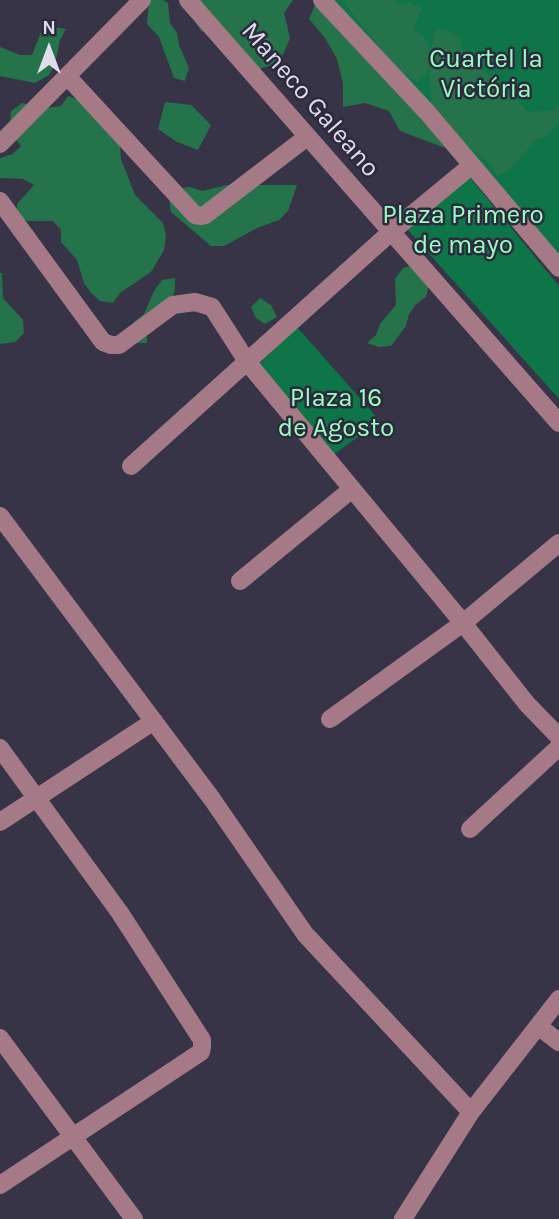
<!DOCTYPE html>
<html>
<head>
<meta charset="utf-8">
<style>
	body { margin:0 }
	#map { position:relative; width:559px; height:1219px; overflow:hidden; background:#373448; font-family:Karla,sans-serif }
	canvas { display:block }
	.north { position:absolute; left:14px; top:14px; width:70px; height:70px; -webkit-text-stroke:5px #2d2a3e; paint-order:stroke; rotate:0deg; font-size:19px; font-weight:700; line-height:28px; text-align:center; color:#dfddea }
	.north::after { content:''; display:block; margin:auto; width:24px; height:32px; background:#dfddea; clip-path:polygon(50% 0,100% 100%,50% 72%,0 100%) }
</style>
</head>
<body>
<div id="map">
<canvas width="559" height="1219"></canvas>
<div class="north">N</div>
</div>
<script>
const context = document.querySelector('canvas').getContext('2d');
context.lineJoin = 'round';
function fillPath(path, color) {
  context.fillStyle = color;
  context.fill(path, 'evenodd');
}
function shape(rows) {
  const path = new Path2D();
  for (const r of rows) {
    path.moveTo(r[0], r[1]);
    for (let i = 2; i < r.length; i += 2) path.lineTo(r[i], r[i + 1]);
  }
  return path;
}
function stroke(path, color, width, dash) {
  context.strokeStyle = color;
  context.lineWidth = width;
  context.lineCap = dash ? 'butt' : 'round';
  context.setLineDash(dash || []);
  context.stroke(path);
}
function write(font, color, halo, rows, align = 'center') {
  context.font = font + ' Karla,sans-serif';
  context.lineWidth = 5;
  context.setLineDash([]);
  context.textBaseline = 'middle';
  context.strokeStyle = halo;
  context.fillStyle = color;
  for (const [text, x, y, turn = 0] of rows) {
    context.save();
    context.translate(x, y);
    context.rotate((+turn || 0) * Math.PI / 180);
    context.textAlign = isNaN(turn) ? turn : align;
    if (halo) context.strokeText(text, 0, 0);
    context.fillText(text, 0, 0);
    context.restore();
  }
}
fillPath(shape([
	[329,0,559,0,559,276],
	[467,174,559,286,559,399,407,229],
	[297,327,380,421,333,455,258,365]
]), '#0d7547');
fillPath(shape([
	[149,0,163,0,168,3,170,23,177,33,179,45,189,68,185,81,174,78,159,37,147,24],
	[187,0,293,0,284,13,290,38,280,62,257,70,224,39,201,31,188,10],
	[317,0,427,107,448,149,400,131,389,111,365,103,343,107,343,83,337,59,325,38,309,19],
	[342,0,396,0,398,5,410,2,422,8,413,30,424,37,430,49,428,65,435,29,448,30,460,38,465,62,478,66,500,83,528,112,554,110,559,104,559,123,547,136,535,141,510,170,496,176,491,165,440,123,431,102,429,66,427,73,418,83,397,70],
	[54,27,66,29,60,40,55,64,49,75,35,83,0,76,0,47,20,55,32,55,41,32],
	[68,96,95,105,119,133,121,159,135,195,163,223,166,236,164,250,151,272,120,293,113,303,100,301,91,293,84,283,77,260,61,242,61,230,53,221,27,221,17,215,17,204,34,185,23,179,0,178,0,158,13,154,21,146,13,136,10,123,11,111,22,103,47,108,61,106],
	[165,102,191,105,211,125,198,150,177,142,158,129],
	[227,185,297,185,288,211,279,220,257,228,224,246,211,246,171,212,169,200,177,189,190,187,202,191],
	[415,265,429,284,426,297,416,304,409,314,406,326,391,346,379,347,367,343,376,335,380,324,396,305,395,279,403,268],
	[0,273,2,273,3,298,23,320,24,333,15,342,0,344],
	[175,278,175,290,171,301,147,329,147,343,131,343,127,332,134,322,144,314,154,291,162,280],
	[260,298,271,305,277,317,265,324,256,318,251,307]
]), '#25734b');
stroke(shape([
	[188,0,559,423],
	[322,0,427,112,559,268],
	[68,77,195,215,201,216,205,215,307,137],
	[0,144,142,0],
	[0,201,103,342,111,345,119,345,173,305,195,302,212,307,248,363,463,623,527,704,559,737],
	[131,466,391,232,472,165],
	[0,516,212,799,305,934,471,1112],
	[240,581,352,489],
	[330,719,463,623,559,543],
	[0,748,120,913,202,1040,202,1047,201,1052,0,1185],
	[0,822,154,721],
	[470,829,559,747],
	[538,1026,559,1042],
	[0,1038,134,1219],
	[403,1219,471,1112,559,999]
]), '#a57a86', 18);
write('26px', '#99fcc1', '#2d2a3e', [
	["Cuartel la",486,60],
	["Victória",486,90],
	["Plaza Primero",463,216],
	["de mayo",463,246],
	["Plaza 16",336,399],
	["de Agosto",336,429]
]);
write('26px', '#dfddea', '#2d2a3e', [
	["Maneco Galeano",310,100,49]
]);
</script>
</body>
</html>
